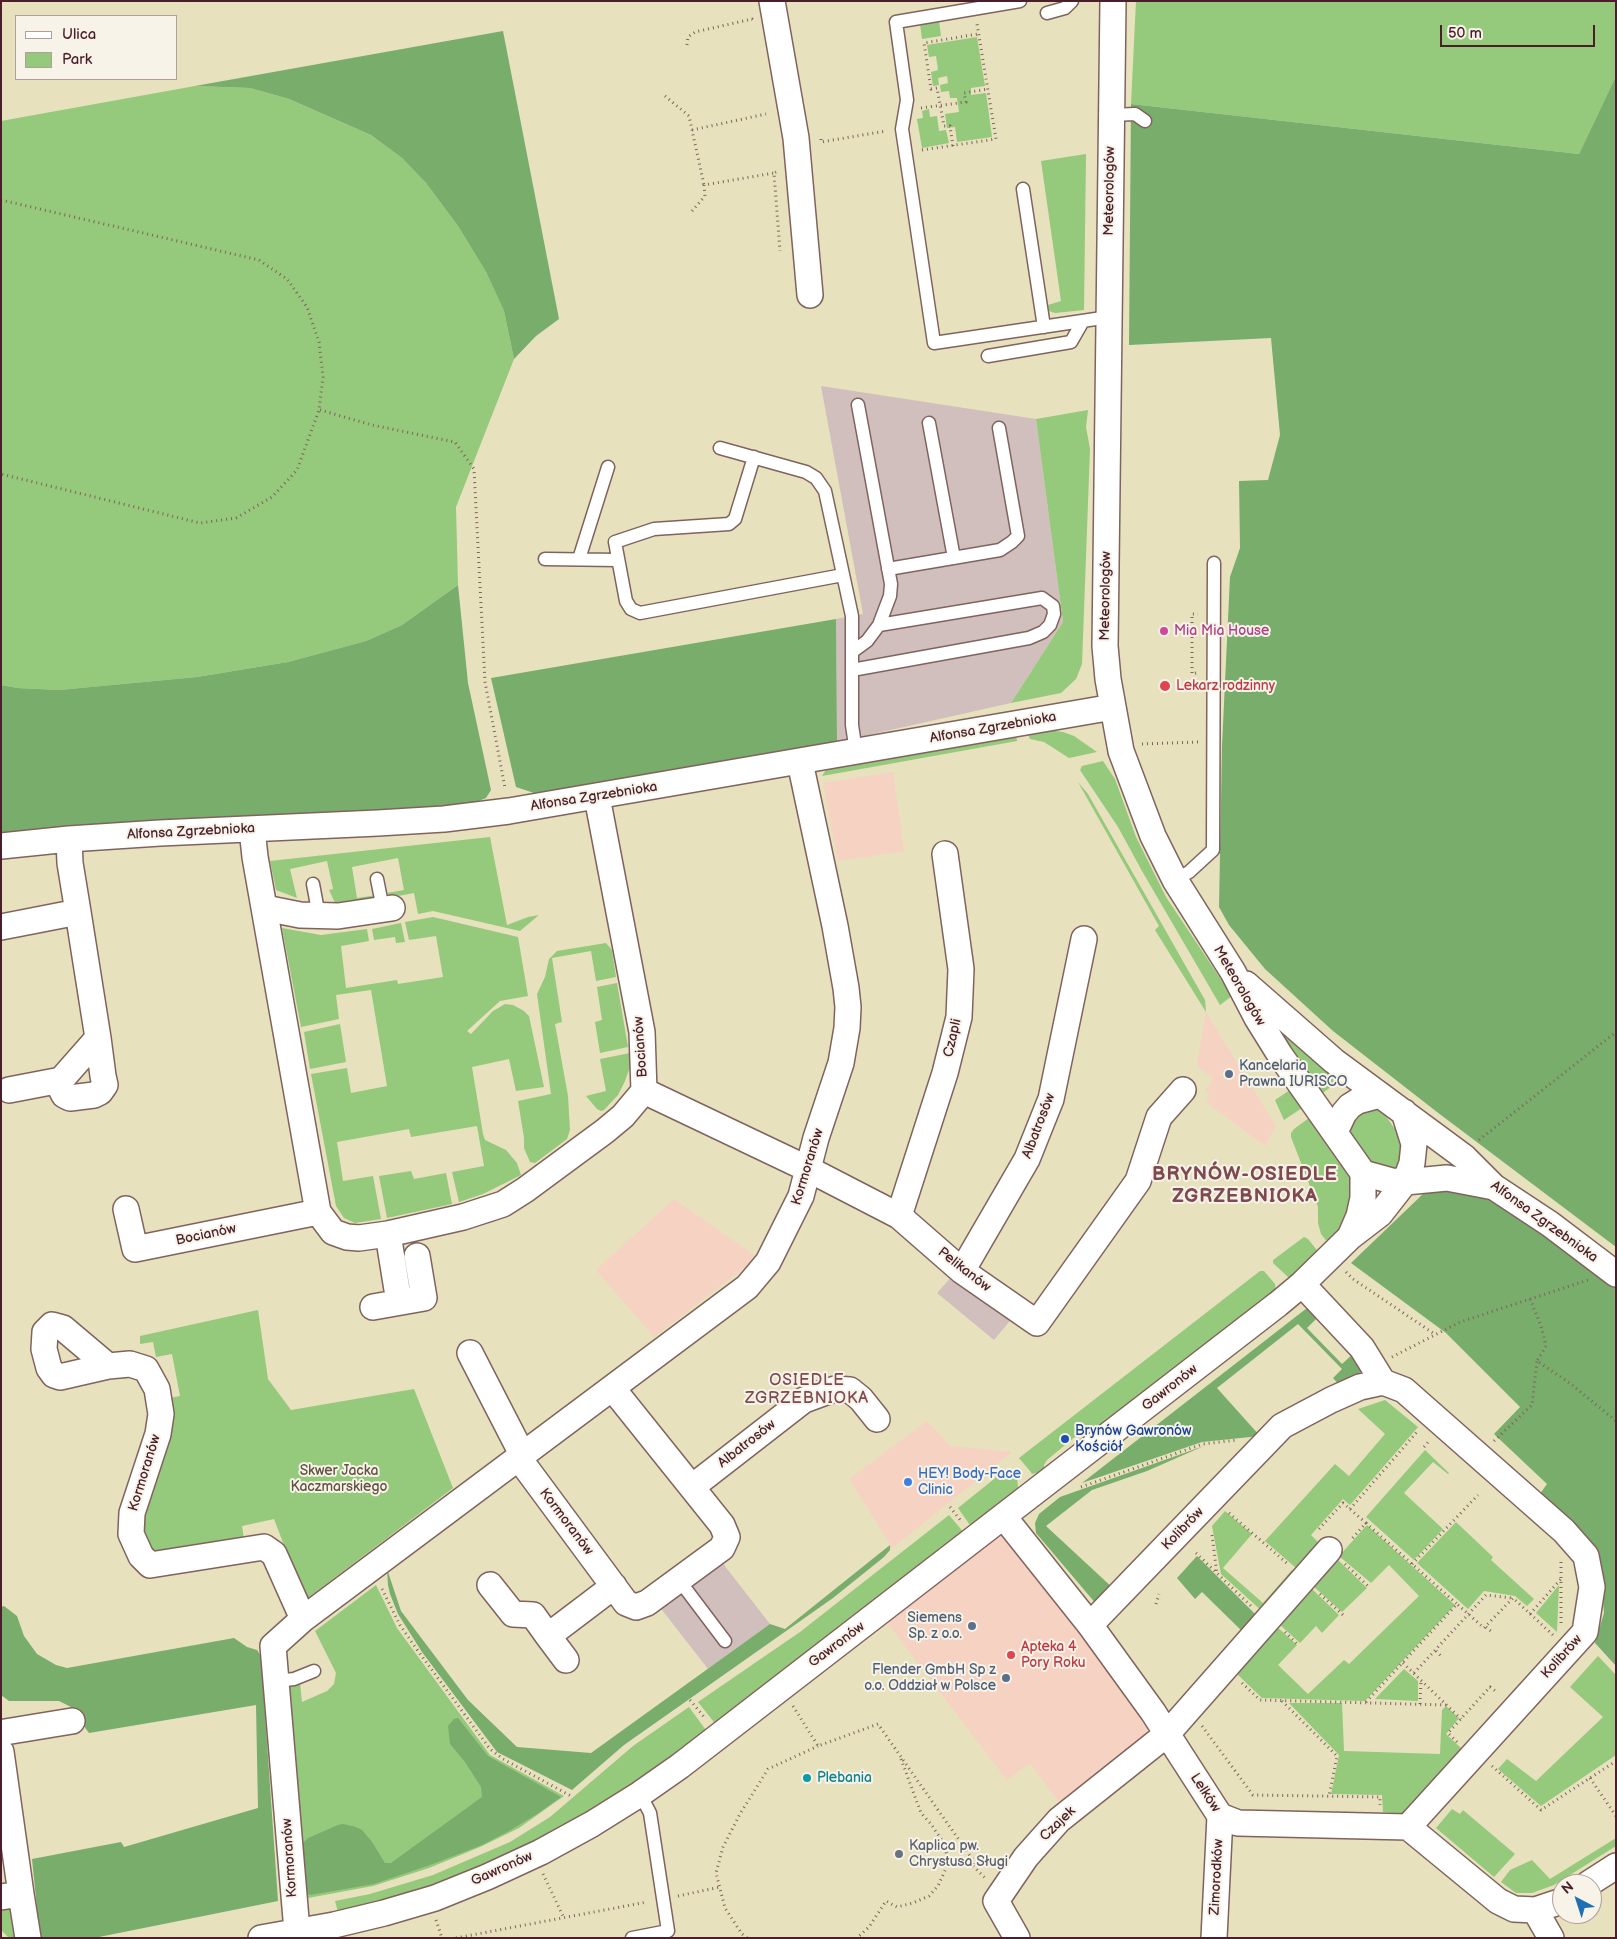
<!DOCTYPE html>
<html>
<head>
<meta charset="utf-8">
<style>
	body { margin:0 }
	#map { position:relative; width:1617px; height:1939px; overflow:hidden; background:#e7e1be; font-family:"Balsamiq Sans",sans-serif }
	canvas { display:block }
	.frame { position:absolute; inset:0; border:2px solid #4a1f2b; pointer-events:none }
	.legend { position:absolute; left:15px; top:15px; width:162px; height:65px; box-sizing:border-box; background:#f7f3e8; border:1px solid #b29e9c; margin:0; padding:6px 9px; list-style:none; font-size:15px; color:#4a1f2b }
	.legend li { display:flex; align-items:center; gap:10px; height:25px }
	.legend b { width:25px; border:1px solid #b29e9c }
	.north { position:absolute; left:1552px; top:1874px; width:50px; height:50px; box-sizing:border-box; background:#f7f3e8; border:1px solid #b29e9c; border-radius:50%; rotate:320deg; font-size:14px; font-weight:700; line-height:20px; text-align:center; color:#4a1f2b }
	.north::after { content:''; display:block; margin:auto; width:18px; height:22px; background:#1f6fb2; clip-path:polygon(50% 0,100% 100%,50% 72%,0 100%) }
	.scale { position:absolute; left:1440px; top:25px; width:155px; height:22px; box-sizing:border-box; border:2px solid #4a1f2b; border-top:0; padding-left:6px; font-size:15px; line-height:18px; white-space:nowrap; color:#4a1f2b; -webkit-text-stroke:4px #f7f3e8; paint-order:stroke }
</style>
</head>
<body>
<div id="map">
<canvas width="1617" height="1939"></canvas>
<div class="frame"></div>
<ul class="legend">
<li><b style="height:6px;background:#fff"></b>Ulica</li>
<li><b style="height:14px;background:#95c97b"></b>Park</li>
</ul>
<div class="north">N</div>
<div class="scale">50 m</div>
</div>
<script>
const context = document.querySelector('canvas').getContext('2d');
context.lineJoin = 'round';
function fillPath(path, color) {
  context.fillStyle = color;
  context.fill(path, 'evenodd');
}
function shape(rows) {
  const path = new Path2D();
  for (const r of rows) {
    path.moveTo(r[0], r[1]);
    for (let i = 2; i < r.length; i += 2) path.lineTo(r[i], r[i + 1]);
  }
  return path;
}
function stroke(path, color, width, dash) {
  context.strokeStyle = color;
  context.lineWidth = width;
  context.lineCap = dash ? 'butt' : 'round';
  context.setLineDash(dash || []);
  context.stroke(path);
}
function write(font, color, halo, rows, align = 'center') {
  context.font = font + ' "Balsamiq Sans",sans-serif';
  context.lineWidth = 4;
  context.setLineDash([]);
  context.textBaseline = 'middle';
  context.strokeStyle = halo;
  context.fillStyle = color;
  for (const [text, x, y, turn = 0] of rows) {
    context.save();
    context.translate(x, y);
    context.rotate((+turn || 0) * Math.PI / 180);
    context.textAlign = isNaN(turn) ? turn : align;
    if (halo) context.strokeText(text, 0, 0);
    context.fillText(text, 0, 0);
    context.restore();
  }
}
fillPath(shape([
	[893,772,904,851,838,861,823,783],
	[1206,1012,1276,1126,1265,1146,1206,1102,1210,1095,1205,1091,1213,1079,1197,1065],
	[674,1199,754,1255,748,1263,737,1273,654,1337,596,1270],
	[927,1421,950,1446,1012,1452,890,1550,890,1544,849,1479],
	[996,1536,1004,1536,1012,1540,1147,1722,1147,1731,1144,1741,1062,1806,1030,1763,1007,1780,885,1620]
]), '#f6d2c3');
fillPath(shape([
	[821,386,1036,419,1063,622,1011,703,837,742,836,619,863,614],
	[954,1274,1014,1316,994,1340,937,1293],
	[721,1561,770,1624,708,1669,659,1606]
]), '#d1bfbd');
fillPath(shape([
	[1136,1,1616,1,1616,76,1579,154,1131,104],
	[939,21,941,36,922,39,920,24],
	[977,37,985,86,971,88,971,95,986,93,992,137,957,142,955,127,947,128,945,114,959,112,957,98,950,98,949,91,941,92,940,85,948,83,947,76,938,78,939,85,933,86,931,72,938,70,936,56,929,57,927,45],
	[195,86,250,88,289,99,371,135,402,158,426,183,458,226,486,272,504,311,514,359,456,507,458,585,402,625,366,641,288,662,197,677,59,690,18,688,1,685,1,121],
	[929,109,930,117,937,116,939,131,946,130,949,143,922,148,917,119,923,118,922,111],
	[1086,154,1084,310,1055,313,1049,311,1048,305,1061,301,1041,161],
	[1088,410,1086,427,1090,449,1082,664,1076,679,1061,693,1011,703,1063,622,1036,419],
	[1042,729,1063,732,1074,736,1097,752,1069,758,1044,742,1030,739,1027,732],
	[1016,734,1017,741,822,776,827,768],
	[1103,761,1115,779,1136,837,1166,897,1232,996,1220,1005,1142,871,1118,827,1080,770,1082,766],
	[1078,782,1088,794,1205,1000,1206,1012,1155,930,1159,926],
	[490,837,507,925,528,917,539,915,520,931,433,911,418,914,414,893,393,897,387,893,404,890,398,858,352,867,357,898,377,895,379,905,336,905,329,890,333,889,327,861,290,869,297,898,276,890,270,861],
	[433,917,518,937,528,996,500,1001,467,1031,471,1034,493,1011,505,1004,513,1005,524,1011,529,1016,544,1087,516,1091,509,1059,472,1067,483,1134,485,1140,506,1150,517,1163,521,1175,483,1194,459,1202,452,1172,484,1166,477,1126,411,1137,409,1129,337,1142,343,1181,373,1176,381,1219,355,1223,344,1218,336,1206,311,1074,347,1068,351,1093,387,1086,371,990,336,995,339,1019,301,1027,282,928,321,935,367,929,369,941,341,946,346,988,397,980,398,984,443,977,436,936,409,940,405,922],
	[401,923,405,942,396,943,395,937,374,940,372,929],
	[606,943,612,950,616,977,596,981,591,951,552,958,562,1022,555,1024,568,1096,570,1130,567,1139,535,1163,530,1162,524,1148,524,1138,518,1101,551,1094,537,994,545,977,549,959,557,951],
	[617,983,628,1047,600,1053,595,1022,602,1020,597,987],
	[340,1024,346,1062,310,1069,304,1032],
	[1287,1038,1291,1038,1339,1081,1320,1095,1284,1040],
	[630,1053,631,1064,625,1081,618,1095,604,1110,601,1111,597,1109,586,1096,606,1091,600,1059],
	[1296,1086,1308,1104,1284,1120,1275,1100],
	[1377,1108,1383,1112,1397,1132,1403,1147,1399,1164,1393,1170,1369,1163,1355,1141,1350,1130,1350,1125,1356,1113],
	[1313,1115,1351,1172,1353,1182,1348,1220,1329,1244,1321,1234,1318,1223,1318,1207,1291,1137,1291,1133,1294,1129],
	[411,1171,414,1179,446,1173,452,1204,387,1218,379,1176],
	[1304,1237,1308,1239,1320,1254,1292,1278,1288,1277,1273,1263,1273,1260],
	[1260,1271,1264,1271,1275,1284,1276,1292,1096,1430,1087,1429,1082,1431,1047,1460,1044,1465,1044,1469,1041,1472,1032,1474,1030,1471,1019,1458],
	[258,1310,268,1379,291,1410,414,1389,453,1488,305,1600,274,1519,242,1526,244,1539,155,1554,139,1534,165,1399,180,1396,172,1354,156,1357,153,1342,140,1344,140,1336],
	[1385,1400,1418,1427,1350,1505,1343,1499,1311,1535,1326,1550,1304,1575,1265,1541,1335,1464,1349,1476,1385,1434,1358,1409],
	[1425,1450,1449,1473,1448,1474,1433,1462,1404,1493,1443,1529,1414,1560,1366,1517],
	[1004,1471,1010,1471,1017,1477,1018,1488,1016,1493,972,1528,958,1508],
	[1225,1511,1252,1534,1223,1568,1263,1603,1292,1570,1297,1574,1263,1612,1221,1574,1212,1526],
	[949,1515,965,1534,717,1726,698,1702,800,1632],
	[1456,1522,1493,1557,1491,1560,1534,1599,1527,1606,1515,1596,1484,1591,1468,1609,1417,1563],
	[1367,1525,1455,1605,1365,1701,1262,1698,1235,1672,1276,1626,1297,1645,1278,1665,1308,1694,1344,1660,1349,1664,1419,1596,1389,1565,1371,1583,1339,1556],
	[1337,1559,1367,1588,1342,1612,1313,1586],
	[376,1585,397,1628,490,1755,564,1796,519,1828,480,1847,429,1868,373,1886,308,1898,304,1895,285,1691,289,1686,300,1683,302,1702,327,1691,334,1684,336,1673,315,1631],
	[1559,1585,1557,1632,1536,1613],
	[1311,1588,1339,1615,1322,1633,1316,1626,1300,1643,1279,1624],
	[1598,1656,1616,1675,1616,1755,1541,1806,1498,1769,1507,1759,1536,1781,1603,1717,1570,1687],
	[1404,1669,1418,1681,1418,1701,1375,1699],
	[1289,1703,1342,1703,1344,1751,1440,1754,1442,1710,1446,1706,1459,1718,1446,1734,1462,1749,1405,1814,1383,1812,1382,1795,1331,1794,1339,1755],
	[689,1707,708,1733,628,1791,504,1858,427,1888,338,1912,335,1901,370,1894,433,1875,510,1842,550,1817,633,1746],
	[1452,1809,1460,1814,1463,1810,1515,1854,1494,1877,1436,1828],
	[1616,1838,1616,1846,1554,1885,1532,1893,1516,1893,1501,1882,1510,1870,1532,1860,1550,1879],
	[1,1906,11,1911,16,1938,9,1938,1,1930]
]), '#95c97b');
fillPath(shape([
	[503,31,559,319,536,336,514,359,504,311,486,272,458,226,426,183,402,158,371,135,289,99,250,88,195,86],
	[1616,76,1616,1247,1437,1112,1333,1031,1265,969,1229,925,1219,907,1222,746,1230,577,1240,548,1239,481,1268,480,1280,435,1271,338,1129,345,1131,104,1579,154],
	[458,585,468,683,491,790,486,798,474,803,308,817,1,836,1,685,18,688,59,690,197,677,288,662,366,641,402,625],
	[836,619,837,742,547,791,534,793,516,787,491,678],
	[1450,1188,1490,1194,1616,1287,1616,1666,1595,1643,1604,1613,1599,1551,1537,1498,1547,1484,1494,1434,1520,1407,1446,1333,1351,1263,1424,1193],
	[1307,1308,1317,1318,1307,1328,1342,1364,1354,1353,1366,1367,1342,1388,1333,1378,1342,1369,1298,1324,1217,1388,1260,1436,1202,1442,1082,1483],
	[1204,1446,1147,1471,1092,1490,1046,1526,1115,1590,1097,1605,1036,1533,1035,1523,1039,1514,1060,1497],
	[890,1545,890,1550,884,1557,833,1598,624,1745,572,1790,497,1752,422,1652,398,1614,390,1594,388,1585,387,1569,401,1611,468,1700,517,1747,591,1753,770,1624,785,1629],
	[1197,1556,1259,1618,1245,1634,1202,1592,1195,1599,1177,1578],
	[4,1606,17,1616,24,1636,37,1654,56,1665,67,1668,234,1638,247,1647,257,1650,261,1656,278,1901,94,1938,40,1938,32,1859,121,1842,124,1847,258,1808,256,1705,89,1733,80,1721,73,1708,59,1701,9,1701,1,1695,1,1607],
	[458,1718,488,1756,561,1797,537,1814,509,1831,482,1845,430,1865,374,1884,310,1895,306,1893,302,1848,303,1843,308,1838,338,1825,343,1824,356,1827,362,1830,372,1842,385,1863,391,1863,482,1797,481,1787,465,1762,450,1744,448,1726,454,1719]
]), '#78ad6b');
const lane = shape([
	[1020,1,896,22,907,100,902,129,934,343,1109,317],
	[1047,13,1065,8,1072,1],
	[1111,115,1135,114,1145,121],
	[1023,189,1044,327],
	[988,356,1071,342,1083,321],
	[929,423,954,558],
	[720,448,806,472,816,478,825,491,852,616,852,725,856,752],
	[754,457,735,519,729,524,654,529,615,542,626,601,631,609,640,613,843,575],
	[545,559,618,560],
	[579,559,608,467],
	[888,569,1000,550,1012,542,1018,536,999,428],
	[852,652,867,641,879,625,890,596,891,584,858,405],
	[852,670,1029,638,1043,632,1050,625,1054,614,1053,606,1042,598,879,625],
	[377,879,383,909],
	[1175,880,1189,872,1213,850,1214,563],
	[313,884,319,916],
	[679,1580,725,1641],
	[276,1681,294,1679,314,1671],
	[632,1938,668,1931,650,1813,640,1794]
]);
const street = shape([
	[772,1,796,138,810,295],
	[1113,1,1105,646,1108,679,1121,751,1153,836,1175,880,1233,972,1257,1018,1280,1055,1363,1173,1392,1181,1405,1182,1447,1178,1494,1187],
	[252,829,255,857,318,1212,333,1232,347,1237,359,1238,388,1234,463,1217,503,1204,525,1190,605,1131,623,1116,644,1091,642,1032,597,797],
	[69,839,70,863,78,912,98,1038,103,1076,105,1085,100,1092,94,1095,70,1098,64,1095,59,1085,61,1080,98,1038],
	[1,846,69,839,160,833,378,823,444,819,509,811,1113,707],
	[265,908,300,915,338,916,392,908],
	[1,927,78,912],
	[1246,984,1334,1061,1464,1157,1494,1187,1550,1224,1616,1274],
	[9,1090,61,1080],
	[644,1091,808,1169,899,1216,962,1271,1037,1323,1138,1181,1159,1117,1183,1090],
	[1335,1132,1344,1113,1350,1106,1358,1101,1380,1095],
	[126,1209,135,1249,318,1212],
	[899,1216,945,1073,959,1017,961,969,945,854],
	[388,1234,399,1302],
	[1350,1237,1359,1216,1363,1198,1363,1173],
	[962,1271,1027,1159,1051,1099,1084,939],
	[1302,1284,1362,1348,1383,1382,1404,1390,1564,1531,1586,1556,1592,1587,1585,1632,1408,1827],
	[373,1307,424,1298,417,1256],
	[470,1353,522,1454],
	[108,1366,63,1328,52,1325,45,1332,44,1349,49,1368,54,1375,60,1377,108,1366,130,1364,146,1369,157,1389,161,1414,158,1434,132,1513,131,1534,141,1556,150,1565,264,1547,274,1554,303,1619],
	[518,1457,626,1603,636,1607,647,1603,722,1548,727,1537,722,1525,613,1389],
	[692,1487,804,1400,823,1393,835,1389,850,1390,861,1399,877,1419],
	[1004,1517,1090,1625,1153,1712,1220,1816,1238,1823,1408,1827,1498,1901,1514,1909,1535,1910,1562,1901],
	[490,1585,513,1614,533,1615,548,1636,614,1586],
	[1090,1625,1282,1426,1331,1400,1360,1387,1383,1382],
	[548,1636,566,1660],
	[1,1736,5,1732,72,1721],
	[1,1752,21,1894],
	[1588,1884,1616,1866],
	[1,1897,21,1894,28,1938],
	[1535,1910,1551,1938],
	[297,1931,273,1646,303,1619,747,1287,768,1262,801,1196,816,1138,841,1063,847,1028,848,1007,846,988,835,926,800,762],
	[261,1938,334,1925,384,1913,435,1898,487,1877,541,1852,592,1824,640,1794,680,1766,1278,1304,1302,1284,1350,1237,1380,1214,1405,1182,1412,1163,1414,1144,1404,1112],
	[1017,1938,996,1901,1026,1857,1059,1820,1167,1734,1329,1550],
	[1214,1938,1220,1816]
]);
stroke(lane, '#81635e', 15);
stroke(street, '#81635e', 28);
stroke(shape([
	[687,45,688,37,695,32,752,19,753,20],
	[665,96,689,116,704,185],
	[921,108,966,102,964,93,988,89],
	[692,130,766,114],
	[821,139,821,142,886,131],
	[953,146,950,126,944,126,937,88,931,89,924,43,978,34],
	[922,150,996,139,977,24],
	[776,172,774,173,780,251],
	[1,200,259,260,287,279,307,307,319,342,323,377,319,410,297,470,272,497,236,518,200,523,1,474],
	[692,211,705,196,704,185,774,173],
	[320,410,372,425,455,442,474,469,485,682,505,788],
	[1196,673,1192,674,1192,614,1198,614],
	[1142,744,1198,742],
	[1479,1140,1616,1032],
	[1346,1272,1353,1279,1436,1335],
	[1530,1299,1541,1326,1546,1346,1537,1361,1571,1384,1616,1421],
	[1392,1357,1460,1322,1588,1280],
	[1494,1441,1532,1405,1537,1361],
	[1424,1447,1429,1441],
	[1081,1487,1203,1444,1237,1440],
	[950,1507,961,1521],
	[1350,1509,1417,1432],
	[1229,1513,1289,1565],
	[1366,1523,1457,1604],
	[1319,1529,1343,1503,1366,1523,1350,1541],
	[1212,1535,1217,1574],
	[1196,1553,1251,1606],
	[1561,1562,1561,1623],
	[1345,1564,1370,1588],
	[1412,1564,1478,1495],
	[382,1589,400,1625,418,1651,490,1749,503,1759,571,1796],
	[1320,1594,1343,1615],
	[1156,1604,1159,1594],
	[1530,1614,1561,1579],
	[1486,1627,1493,1633],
	[1285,1632,1299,1646],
	[1436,1651,1443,1658],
	[1403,1663,1461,1719],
	[1414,1673,1486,1595,1512,1598],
	[1242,1683,1260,1700,1446,1705],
	[690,1700,705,1718],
	[1282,1701,1337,1756,1329,1796],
	[1366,1702,1457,1604,1484,1628,1513,1598,1553,1635],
	[1420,1704,1421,1679],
	[793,1706,818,1746,878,1724,973,1860,973,1866,948,1864,938,1886,929,1896,913,1903,897,1907,886,1901,869,1927,857,1938],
	[1202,1726,1253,1795,1380,1797,1380,1805],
	[1457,1742,1448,1733,1490,1687,1498,1693],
	[901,1759,921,1813,931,1824,945,1845,948,1864],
	[1492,1766,1541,1810,1616,1761],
	[1590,1778,1616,1816],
	[973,1866,985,1878],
	[543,1874,564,1918],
	[678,1896,720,1887],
	[436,1920,442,1938],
	[456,1938,647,1902],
	[747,1938,742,1934,725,1908,716,1873,723,1847,740,1814,768,1769,818,1746]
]), '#81635e', 3, [1, 4]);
stroke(lane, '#fff', 12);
stroke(street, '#fff', 25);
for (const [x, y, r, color] of [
	[1164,631,5,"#d1479c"],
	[1165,686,6,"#e0444e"],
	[1229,1074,5,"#5c6f8a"],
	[1065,1439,5,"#1a4fb4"],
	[908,1482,5,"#3f7fe0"],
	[972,1626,5,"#5c6f8a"],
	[1011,1655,5,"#e0444e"],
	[1006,1678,5,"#5c6f8a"],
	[807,1778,5,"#0f9aa8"],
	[899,1854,5,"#6b7280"]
]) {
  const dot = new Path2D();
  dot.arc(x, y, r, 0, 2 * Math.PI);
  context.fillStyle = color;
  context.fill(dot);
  stroke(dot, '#f7f3e8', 2);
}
write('14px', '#4a1f2b', '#f7f3e8', [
	["Meteorologów",1110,191,-89],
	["Meteorologów",1106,596,-89],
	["Alfonsa Zgrzebnioka",993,728,-10],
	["Alfonsa Zgrzebnioka",594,797,-9],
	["Alfonsa Zgrzebnioka",191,832,-3],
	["Meteorologów",1239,986,60],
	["Czapli",953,1038,-77],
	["Bocianów",641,1047,-94],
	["Albatrosów",1039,1126,-69],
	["Kormoranów",808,1167,-73],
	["Alfonsa Zgrzebnioka",1544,1222,36],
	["Bocianów",206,1235,-12],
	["Pelikanów",964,1270,38],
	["Gawronów",1170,1388,-38],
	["Albatrosów",747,1444,-38],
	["Kormoranów",145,1473,-73],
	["Kormoranów",566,1522,53],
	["Kolibrów",1183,1529,-46],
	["Gawronów",837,1645,-37],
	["Kolibrów",1562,1657,-48],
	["Lelków",1205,1793,57],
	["Czajek",1058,1824,-44],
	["Kormoranów",290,1858,-94],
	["Gawronów",502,1869,-24],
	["Zimorodków",1217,1877,-87]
]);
write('14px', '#b23c85', '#f7f3e8', [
	["Mia Mia House",1174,631]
], 'left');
write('14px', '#be3a42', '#f7f3e8', [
	["Lekarz rodzinny",1176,686],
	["Apteka 4",1021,1647],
	["Pory Roku",1021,1663]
], 'left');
write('14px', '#4e5e75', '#f7f3e8', [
	["Kancelaria",1239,1066,"left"],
	["Prawna IURISCO",1239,1082,"left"],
	["Siemens",962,1618],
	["Sp. z o.o.",962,1634],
	["Flender GmbH Sp z",996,1670],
	["o.o. Oddział w Polsce",996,1686]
], 'right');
write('14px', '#164399', '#f7f3e8', [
	["Brynów Gawronów",1075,1431],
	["Kościół",1075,1447]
], 'left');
write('14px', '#605243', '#f7f3e8', [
	["Skwer Jacka",339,1471],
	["Kaczmarskiego",339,1487]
]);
write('14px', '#366cbe', '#f7f3e8', [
	["HEY! Body-Face",918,1474],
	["Clinic",918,1490]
], 'left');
write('14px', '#0d838f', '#f7f3e8', [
	["Plebania",817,1778]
], 'left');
write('14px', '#5b616d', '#f7f3e8', [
	["Kaplica pw.",909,1846],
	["Chrystusa Sługi",909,1862]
], 'left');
context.letterSpacing = '1px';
write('16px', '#7f4950', '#f7f3e8', [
	["OSIEDLE",807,1381],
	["ZGRZEBNIOKA",807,1399]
]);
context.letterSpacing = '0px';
context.letterSpacing = '1px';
write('bold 19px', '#7f4950', '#f7f3e8', [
	["BRYNÓW-OSIEDLE",1245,1175],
	["ZGRZEBNIOKA",1245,1197]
]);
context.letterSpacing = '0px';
</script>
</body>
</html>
